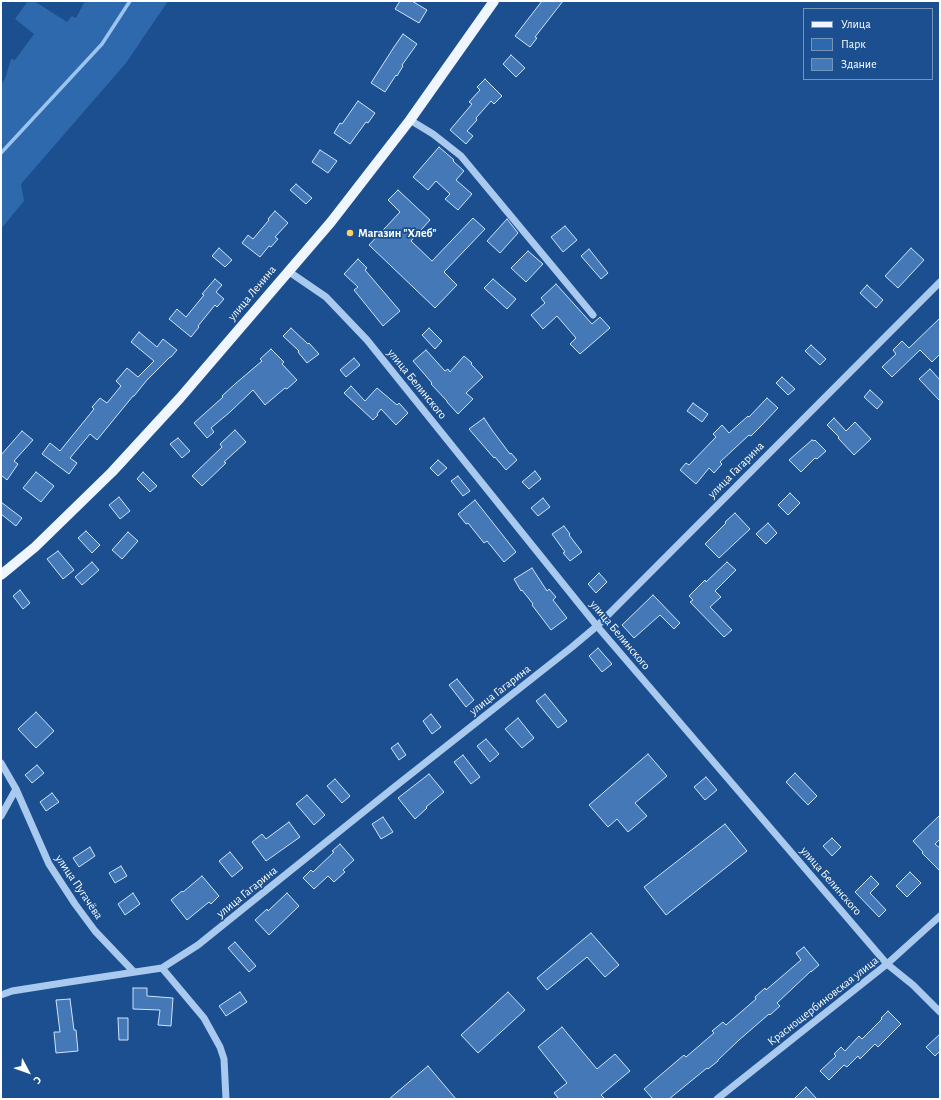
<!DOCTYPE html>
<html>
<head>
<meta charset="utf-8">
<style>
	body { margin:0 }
	#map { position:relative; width:941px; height:1100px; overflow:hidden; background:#1b4f8f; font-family:"Alegreya Sans",sans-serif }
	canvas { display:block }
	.frame { position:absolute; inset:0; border:2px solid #fff; pointer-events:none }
	.legend { position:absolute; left:803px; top:8px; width:130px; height:72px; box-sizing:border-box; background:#1b4f8f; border:1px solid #7695bc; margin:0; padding:5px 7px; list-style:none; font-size:12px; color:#fff }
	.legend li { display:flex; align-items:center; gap:8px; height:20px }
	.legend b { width:20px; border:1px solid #7695bc }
	.north { position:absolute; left:8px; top:1052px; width:40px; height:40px; -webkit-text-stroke:3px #1b4f8f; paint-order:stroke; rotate:131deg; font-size:11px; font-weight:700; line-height:16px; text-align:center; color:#fff }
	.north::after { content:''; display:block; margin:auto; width:14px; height:18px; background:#fff; clip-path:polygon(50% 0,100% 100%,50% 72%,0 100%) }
</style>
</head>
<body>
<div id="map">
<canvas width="941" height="1100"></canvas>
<div class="frame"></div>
<ul class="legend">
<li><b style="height:5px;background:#f0f6ff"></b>Улица</li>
<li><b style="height:11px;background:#2e69ad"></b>Парк</li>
<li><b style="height:11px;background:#4478b7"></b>Здание</li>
</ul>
<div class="north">С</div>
</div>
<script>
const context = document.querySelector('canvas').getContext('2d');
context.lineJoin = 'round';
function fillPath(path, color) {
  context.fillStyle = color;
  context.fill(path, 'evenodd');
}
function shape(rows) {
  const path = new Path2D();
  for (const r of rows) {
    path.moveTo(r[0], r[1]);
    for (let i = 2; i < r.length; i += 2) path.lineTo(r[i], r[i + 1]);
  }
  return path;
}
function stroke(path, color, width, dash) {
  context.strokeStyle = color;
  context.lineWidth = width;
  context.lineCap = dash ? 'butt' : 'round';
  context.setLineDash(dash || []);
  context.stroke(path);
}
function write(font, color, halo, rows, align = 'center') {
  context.font = font + ' "Alegreya Sans",sans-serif';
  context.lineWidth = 3.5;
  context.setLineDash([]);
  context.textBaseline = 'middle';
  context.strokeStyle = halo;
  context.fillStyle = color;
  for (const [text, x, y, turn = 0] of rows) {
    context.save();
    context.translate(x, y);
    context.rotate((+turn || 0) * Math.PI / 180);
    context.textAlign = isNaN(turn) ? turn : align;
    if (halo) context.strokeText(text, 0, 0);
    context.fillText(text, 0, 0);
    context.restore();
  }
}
fillPath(shape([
	[28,1,34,1,67,22,72,16,76,18,85,1,168,1,126,63,21,184,24,201,1,229,1,84,5,79,11,59,15,60,34,34,15,19]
]), '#2e69ad');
stroke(shape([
	[1,153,102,44,130,1]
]), '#9cc4f0', 3.5);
const building = shape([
	[400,1,412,1,427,10,419,23,395,9,400,1],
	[542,1,563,1,535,37,537,38,530,47,515,36,542,1],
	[403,34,417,44,402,65,403,66,397,76,396,75,385,92,371,83,394,47,403,34],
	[511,55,525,68,516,77,503,64,511,55],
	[485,79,502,96,494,104,491,101,476,118,477,120,467,131,473,136,466,144,450,130,472,104,469,102,480,90,477,87,485,79],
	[358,101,375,113,368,123,366,122,350,144,334,133,340,123,342,124,358,101],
	[439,147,454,160,453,161,464,171,456,180,472,194,458,210,445,199,450,194,436,181,428,190,413,177,439,147],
	[320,150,337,161,328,173,312,162,320,150],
	[296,184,312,198,306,204,290,190,296,184],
	[398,190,430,220,411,241,432,261,473,218,485,229,444,272,457,285,435,308,369,245,400,212,388,200,398,190],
	[275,211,288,223,275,237,278,239,271,247,269,246,260,257,242,243,248,235,253,239,269,220,268,219,275,211],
	[507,219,518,233,500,253,487,241,507,219],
	[565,226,577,240,563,252,551,237,565,226],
	[219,248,232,260,225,267,212,256,219,248],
	[911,248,924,260,898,288,885,276,911,248],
	[589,249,608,273,601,279,581,256,589,249],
	[528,251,543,264,526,282,511,268,528,251],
	[358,259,367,268,365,270,400,311,383,326,354,290,358,287,344,274,358,259],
	[215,279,222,285,216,292,224,299,217,307,215,305,198,326,199,327,191,337,169,319,177,309,186,317,204,295,202,294,215,279],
	[493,279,516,299,507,309,484,288,493,279],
	[556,284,592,324,600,317,610,328,580,354,570,344,576,338,557,316,543,329,531,315,545,303,541,298,556,284],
	[867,285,883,300,876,308,860,293,867,285],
	[940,318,940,354,932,362,920,350,892,377,882,367,896,354,893,350,902,341,909,348,940,318],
	[291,328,308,344,309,343,319,354,307,363,298,352,299,351,283,336,291,328],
	[429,328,442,341,435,349,422,335,429,328],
	[139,332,157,347,163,339,177,350,171,357,170,357,147,380,134,396,133,396,97,440,90,434,70,458,77,463,69,474,42,454,50,443,60,451,94,409,92,407,100,398,107,403,121,386,116,381,127,368,138,377,154,361,131,342,139,332],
	[811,345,826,359,820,365,805,351,811,345],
	[271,349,284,362,282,364,297,380,287,389,285,388,265,405,253,390,230,412,211,428,214,432,207,438,194,423,223,397,222,396,235,384,262,361,260,359,271,349],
	[426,350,445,371,448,369,450,372,464,356,472,363,471,364,483,377,466,393,473,399,458,414,447,402,447,401,431,384,432,383,413,361,426,350],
	[354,358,360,365,346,377,340,370,354,358],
	[930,369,940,380,940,401,919,379,930,369],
	[782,377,795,389,788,395,776,383,782,377],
	[351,386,365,401,377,388,397,405,399,403,408,413,396,425,381,409,377,414,378,415,373,420,344,393,351,386],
	[870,390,883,402,877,409,864,397,870,390],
	[767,398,778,408,760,427,751,436,749,435,720,462,722,464,714,473,709,468,696,484,680,470,686,463,689,465,716,437,713,434,722,425,729,433,748,416,749,417,767,398],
	[693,403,708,414,702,422,687,411,693,403],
	[484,418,492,430,510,454,511,453,517,460,506,470,495,457,494,458,469,429,484,418],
	[834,418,846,431,855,422,871,439,854,455,838,438,839,437,827,425,834,418],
	[235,430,246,442,224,462,226,463,202,486,192,476,222,447,220,444,235,430],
	[22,431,33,440,14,461,18,464,7,480,1,475,1,455,22,431],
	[178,438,190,451,182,458,170,444,178,438],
	[812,440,814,441,815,440,826,451,817,459,815,458,801,472,789,460,812,440],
	[438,460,447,468,438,476,430,468,438,460],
	[535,471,541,479,529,489,522,482,535,471],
	[36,472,54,486,41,502,23,488,36,472],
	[143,472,157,486,150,492,137,479,143,472],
	[458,476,470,491,463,496,451,481,458,476],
	[790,493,800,503,788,515,778,505,790,493],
	[119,497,130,511,120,519,109,505,119,497],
	[543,498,550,507,538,516,531,508,543,498],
	[475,500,516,552,504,562,487,541,484,543,468,523,466,524,458,514,475,500],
	[1,502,22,518,16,526,1,514,1,502],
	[735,513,750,529,719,558,705,544,726,523,725,522,735,513],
	[768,523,777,533,766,544,756,534,768,523],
	[564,526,570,534,569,535,582,552,570,561,563,553,565,552,552,534,564,526],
	[86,531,100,545,92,553,78,538,86,531],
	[128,532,138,541,122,559,112,550,128,532],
	[58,551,74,570,63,579,47,559,58,551],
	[92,562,99,570,82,585,75,577,92,562],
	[727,562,736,570,715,591,721,597,710,607,732,630,724,637,690,602,693,600,689,596,705,580,706,582,727,562],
	[532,568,547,591,549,589,556,597,553,600,567,618,551,630,532,605,533,604,522,590,521,591,514,579,532,568],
	[599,573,607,582,596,593,588,584,599,573],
	[20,590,30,603,23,609,13,596,20,590],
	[653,595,680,623,674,629,660,615,634,638,622,625,653,595],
	[598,648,612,664,602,672,589,656,598,648],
	[457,679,474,700,466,707,449,685,457,679],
	[545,694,567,721,558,728,536,701,545,694],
	[36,712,54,731,36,748,18,729,36,712],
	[431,714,441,727,432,734,423,721,431,714],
	[518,718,534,738,522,748,505,729,518,718],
	[486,739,499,754,490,762,477,746,486,739],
	[398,743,406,755,399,760,391,748,398,743],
	[648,754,667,776,635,803,647,816,628,832,617,819,608,827,589,805,648,754],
	[463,755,480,777,471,784,454,762,463,755],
	[37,765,44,773,32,783,25,775,37,765],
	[795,773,817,796,808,805,786,782,795,773],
	[429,774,444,792,426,807,427,808,415,819,398,798,429,774],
	[706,777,717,790,705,800,694,787,706,777],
	[335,779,350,796,342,803,327,786,335,779],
	[52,793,59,802,46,811,40,802,52,793],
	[307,795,325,815,314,825,296,804,307,795],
	[940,815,940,839,935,844,940,848,940,871,922,853,923,852,913,841,940,815],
	[383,817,393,832,381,839,372,824,383,817],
	[289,822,300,837,266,861,252,842,262,834,266,839,289,822],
	[725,824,747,851,666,915,644,887,725,824],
	[832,838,841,847,832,856,823,846,832,838],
	[340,844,354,860,343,870,345,872,334,882,328,876,314,889,303,878,311,870,313,872,334,852,332,851,340,844],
	[90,847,95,856,79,867,73,858,90,847],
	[230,852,243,868,232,877,219,861,230,852],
	[121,866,127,876,115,883,109,873,121,866],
	[910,872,921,883,907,897,896,886,910,872],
	[202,876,219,896,211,904,209,902,187,920,171,900,182,891,183,892,202,876],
	[871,876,879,884,870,893,886,910,879,917,855,892,871,876],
	[133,893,140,904,125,915,118,904,133,893],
	[287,893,299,906,269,935,255,920,267,909,268,911,287,893],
	[591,933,619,965,605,977,587,957,547,990,537,978,591,933],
	[235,942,256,966,249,972,228,948,235,942],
	[804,947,819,965,811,972,811,971,777,1003,780,1006,770,1015,769,1014,739,1040,718,1060,718,1061,708,1069,707,1068,669,1099,653,1099,644,1089,684,1055,686,1057,714,1033,712,1031,723,1022,726,1025,756,999,755,997,765,988,766,990,801,960,796,953,804,947],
	[133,988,147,988,147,996,173,998,171,1026,158,1025,160,1010,133,1009,133,988],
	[240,992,247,1002,226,1016,219,1006,240,992],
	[508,992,525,1010,478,1053,461,1035,508,992],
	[70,999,74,1030,76,1030,78,1051,56,1053,54,1032,60,1032,56,1000,70,999],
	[888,1011,901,1024,878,1047,875,1044,860,1059,858,1056,847,1067,844,1065,829,1080,820,1071,836,1056,834,1054,841,1047,845,1051,859,1036,862,1039,882,1019,881,1018,888,1011],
	[118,1018,128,1018,128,1040,119,1040,118,1018],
	[562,1027,597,1069,615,1054,630,1071,601,1095,605,1099,559,1099,554,1093,567,1083,538,1047,562,1027],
	[940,1034,940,1051,935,1056,926,1047,940,1034],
	[428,1066,456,1099,389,1099,428,1066],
	[806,1087,817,1099,794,1099,806,1087]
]);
fillPath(building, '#4478b7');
stroke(building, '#cfe3fa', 1);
stroke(shape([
	[410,120,433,134,461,156,593,315],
	[288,271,326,297,367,340,597,626,887,964,913,985,940,1012],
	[1,763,16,789,49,864,75,904,95,931,133,971],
	[1,816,16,789],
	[162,968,204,1018,220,1047,224,1059,226,1099],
	[1,995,12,991,69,982,162,968,198,945,392,789,572,647,597,626,940,282],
	[717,1099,887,964,940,916]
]), '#a9c9ee', 7);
stroke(shape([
	[1,575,35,547,112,472,180,398,331,222,410,120,494,1]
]), '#f0f6ff', 10);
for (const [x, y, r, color] of [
	[350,233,4,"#ffd166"]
]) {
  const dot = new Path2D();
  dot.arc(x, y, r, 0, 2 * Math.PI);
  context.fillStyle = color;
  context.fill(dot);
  stroke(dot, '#1b4f8f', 1.5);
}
write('bold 12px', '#fff', '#1b4f8f', [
	["Магазин \"Хлеб\"",358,233]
], 'left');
write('12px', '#fff', '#1b4f8f', [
	["улица Ленина",252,293,-50],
	["улица Белинского",417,384,51],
	["улица Гагарина",736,470,-45],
	["улица Белинского",620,635,50],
	["улица Гагарина",500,690,-38],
	["улица Белинского",831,881,49],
	["улица Пугачёва",79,887,56],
	["улица Гагарина",247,892,-39],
	["Краснощербиновская улица",823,1001,-38]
]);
</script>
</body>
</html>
